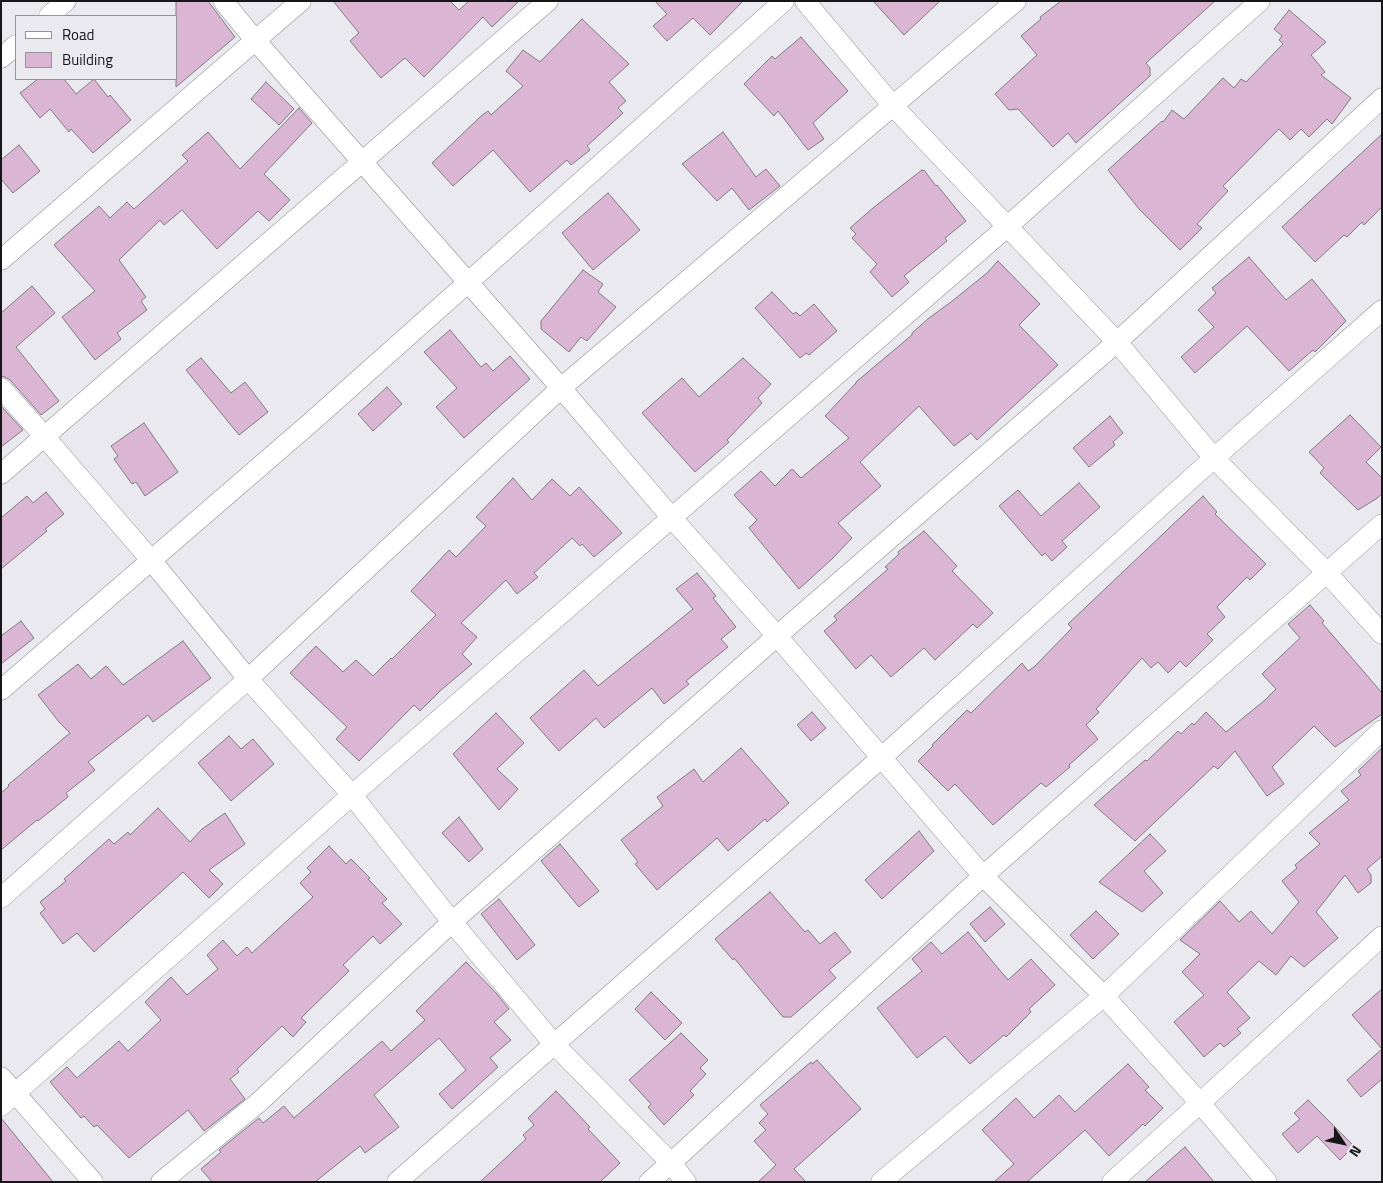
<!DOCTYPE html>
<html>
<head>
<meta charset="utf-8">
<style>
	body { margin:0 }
	#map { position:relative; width:1383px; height:1183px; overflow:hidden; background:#e9e9ef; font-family:"Titillium Web",sans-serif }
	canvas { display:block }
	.frame { position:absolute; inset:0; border:2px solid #161618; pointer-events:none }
	.legend { position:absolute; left:15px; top:15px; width:162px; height:65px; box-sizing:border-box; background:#e9e9ef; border:1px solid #959599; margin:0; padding:6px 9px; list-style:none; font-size:15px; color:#161618 }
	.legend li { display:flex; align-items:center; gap:10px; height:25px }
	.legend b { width:25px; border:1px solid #959599 }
	.north { position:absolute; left:1318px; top:1118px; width:50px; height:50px; -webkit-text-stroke:4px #e9e9ef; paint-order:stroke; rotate:124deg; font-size:14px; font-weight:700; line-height:20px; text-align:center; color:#161618 }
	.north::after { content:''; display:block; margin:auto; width:18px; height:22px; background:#161618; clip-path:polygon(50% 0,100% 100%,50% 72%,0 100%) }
</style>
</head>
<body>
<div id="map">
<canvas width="1383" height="1183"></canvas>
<div class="frame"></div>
<ul class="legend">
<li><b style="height:6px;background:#fff"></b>Road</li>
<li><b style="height:14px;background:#dbb6d4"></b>Building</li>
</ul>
<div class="north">N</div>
</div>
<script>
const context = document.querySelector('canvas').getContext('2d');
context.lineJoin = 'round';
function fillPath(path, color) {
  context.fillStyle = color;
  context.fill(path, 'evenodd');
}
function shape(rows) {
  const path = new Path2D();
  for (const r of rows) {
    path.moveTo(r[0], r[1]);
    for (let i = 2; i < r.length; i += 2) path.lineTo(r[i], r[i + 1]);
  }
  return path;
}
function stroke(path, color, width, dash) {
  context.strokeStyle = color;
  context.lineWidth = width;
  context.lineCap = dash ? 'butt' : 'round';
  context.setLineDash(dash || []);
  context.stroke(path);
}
const building = shape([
	[176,1,208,1,235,37,176,87,176,1],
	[333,1,450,1,459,10,469,1,519,1,492,27,483,17,424,77,405,58,381,78,350,41,359,33,333,1],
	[655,1,743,1,710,35,693,18,667,41,653,26,667,14,655,1],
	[873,1,940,1,904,35,873,1],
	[1061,1,1215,1,1146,63,1150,68,1150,76,1076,143,1068,133,1053,147,1018,109,1009,110,995,94,1037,55,1021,36,1041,19,1040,17,1061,1],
	[1289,10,1326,42,1311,55,1325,72,1321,75,1351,98,1332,124,1327,119,1309,137,1301,129,1290,140,1279,129,1223,186,1228,191,1197,224,1202,228,1180,250,1139,209,1108,170,1162,121,1163,122,1172,110,1184,119,1223,78,1234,88,1241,79,1246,82,1283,44,1279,40,1282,36,1274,29,1289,10],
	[582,19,629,64,609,82,626,101,618,108,623,113,587,146,590,150,571,165,567,160,530,192,493,150,453,186,432,163,481,116,488,111,491,115,523,86,506,71,523,50,540,62,582,19],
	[801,37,848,91,813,123,824,139,808,150,778,111,774,116,744,84,772,56,775,59,801,37],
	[38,79,64,79,76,94,94,79,108,97,110,95,131,120,93,153,71,129,69,132,50,109,40,118,20,93,38,79],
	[266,82,294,109,279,125,251,99,266,82],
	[299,108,312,123,264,174,290,200,269,221,258,211,217,249,182,210,164,225,160,220,119,260,146,297,141,301,147,310,117,333,121,339,95,360,62,317,95,291,54,245,99,206,110,218,127,202,134,209,188,161,182,155,208,132,240,169,299,108],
	[723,132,756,177,766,169,780,186,749,210,732,188,717,201,682,164,723,132],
	[1382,134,1382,207,1364,225,1362,222,1347,237,1344,235,1315,262,1282,227,1382,134],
	[19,145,40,171,13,193,1,179,1,160,19,145],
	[922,170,923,171,924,170,936,186,937,185,966,221,945,238,947,241,904,276,909,282,892,297,870,272,877,264,852,238,856,234,850,228,873,208,922,170],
	[608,193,640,230,593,270,562,233,608,193],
	[1249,257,1286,300,1312,279,1346,321,1315,352,1313,350,1289,371,1247,326,1195,373,1181,357,1214,327,1198,310,1216,293,1212,288,1249,257],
	[998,261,1040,304,1019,325,1058,365,977,440,971,433,954,446,919,406,860,462,881,486,838,523,852,538,832,559,799,589,749,528,757,520,734,495,761,471,775,486,792,469,801,478,849,438,825,416,856,383,856,382,912,335,912,333,929,318,951,302,987,273,998,261],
	[583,270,603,284,598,292,616,307,587,341,581,337,569,352,541,329,541,321,583,270],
	[32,286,55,313,16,347,59,401,41,415,10,380,5,377,1,376,1,313,32,286],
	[772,292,793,314,796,312,800,316,814,304,837,331,809,355,806,353,800,358,755,308,772,292],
	[450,330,481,367,486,363,493,371,510,356,530,379,464,438,436,407,457,388,424,352,450,330],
	[201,358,231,393,245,382,268,412,239,435,186,370,201,358],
	[743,358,771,384,758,398,762,403,727,440,729,442,695,472,642,413,682,378,699,397,743,358],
	[387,387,402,404,373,431,358,414,387,387],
	[1,406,23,430,1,447,1,406],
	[1350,415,1381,447,1366,462,1382,478,1382,494,1376,499,1358,510,1320,473,1324,468,1309,452,1350,415],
	[1110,416,1123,433,1113,442,1115,445,1089,467,1073,448,1110,416],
	[144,423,178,472,145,496,136,482,132,484,114,459,118,456,111,446,144,423],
	[513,478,532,500,552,479,570,496,579,487,622,533,594,557,582,544,580,546,572,538,534,573,538,577,517,594,506,580,461,623,477,637,462,654,472,664,441,690,420,711,414,705,359,761,336,739,347,727,290,673,316,646,343,672,356,660,373,676,391,658,392,659,436,615,411,591,449,550,456,557,486,526,476,517,513,478],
	[1079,483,1100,507,1062,541,1067,547,1052,561,1045,553,1042,556,999,506,1018,490,1041,516,1079,483],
	[46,492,64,514,45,529,47,531,1,569,1,518,27,496,33,503,46,492],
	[1203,496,1217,512,1215,514,1266,564,1250,580,1247,577,1217,607,1225,617,1207,634,1213,640,1186,667,1180,661,1168,673,1158,662,1151,668,1142,658,1096,709,1099,712,1086,725,1098,739,1069,765,1070,767,1046,787,1041,783,993,825,955,784,948,791,918,761,933,746,932,745,967,710,971,713,1022,663,1028,671,1034,667,1072,628,1068,624,1203,496],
	[924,531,957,566,952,571,993,613,977,628,973,624,935,660,924,648,891,677,871,655,856,669,824,631,837,620,834,616,888,569,885,567,899,554,898,552,924,531],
	[697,573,716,596,713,598,736,627,721,639,728,647,686,681,689,684,664,704,652,688,604,728,596,718,559,751,530,718,584,670,598,686,693,609,676,589,697,573],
	[1310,605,1324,621,1322,623,1382,693,1382,714,1335,747,1314,726,1272,767,1284,784,1267,796,1235,751,1218,769,1214,766,1135,841,1094,805,1145,760,1147,761,1178,731,1181,734,1192,723,1194,725,1206,712,1226,732,1265,700,1276,689,1262,674,1300,638,1288,624,1310,605],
	[21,621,34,638,1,664,1,636,21,621],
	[183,641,211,678,153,722,148,715,88,762,95,770,66,793,68,797,38,821,37,820,1,850,1,793,9,786,8,785,70,733,59,722,38,695,78,664,91,679,106,666,123,685,183,641],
	[812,712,826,728,811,741,797,725,812,712],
	[496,713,524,743,497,769,518,789,499,810,453,754,496,713],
	[229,736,241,749,253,739,274,764,231,801,198,763,229,736],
	[741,748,789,803,767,822,765,819,728,851,717,838,657,890,635,864,638,862,621,840,663,806,657,797,694,769,703,782,741,748],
	[1382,748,1382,856,1367,869,1371,875,1371,883,1358,893,1345,875,1316,912,1338,938,1304,967,1291,956,1276,975,1259,961,1227,992,1250,1018,1237,1029,1241,1033,1224,1047,1220,1043,1204,1057,1174,1022,1204,995,1182,972,1200,954,1180,940,1220,901,1239,922,1251,911,1272,934,1299,902,1282,881,1297,868,1295,865,1320,844,1309,833,1349,800,1341,791,1361,775,1358,771,1382,748],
	[158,808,190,842,202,829,225,813,245,844,209,870,223,884,209,898,183,872,94,952,77,933,63,944,40,913,45,909,40,902,66,881,64,879,109,839,114,844,128,832,130,835,158,808],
	[459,817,483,849,469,862,442,833,459,817],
	[919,831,934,851,882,899,865,880,919,831],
	[1150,834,1166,851,1144,871,1163,893,1142,912,1099,882,1150,834],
	[560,844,599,891,579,907,541,861,560,844],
	[329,846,346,864,351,859,370,878,368,879,387,899,382,903,402,924,380,944,373,936,343,965,349,971,301,1018,306,1022,293,1037,282,1026,237,1069,239,1072,230,1079,245,1099,204,1131,188,1110,129,1158,97,1125,94,1127,84,1116,81,1118,50,1082,67,1067,77,1078,119,1041,128,1051,161,1020,145,1002,171,977,187,995,218,969,207,955,223,940,237,956,247,947,252,953,313,897,300,883,311,872,307,868,329,846],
	[770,892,805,932,808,930,820,944,835,932,851,952,829,970,836,978,791,1017,783,1017,734,958,733,960,715,939,770,892],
	[499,899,535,945,517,960,481,914,499,899],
	[990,907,1005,924,985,942,970,924,990,907],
	[1096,911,1119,934,1093,959,1070,935,1096,911],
	[968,932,1008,980,1031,959,1055,985,1029,1009,1031,1012,1006,1037,1004,1035,970,1064,945,1036,917,1058,877,1008,922,971,912,959,931,942,942,954,968,932],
	[466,962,497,994,509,1009,494,1022,511,1040,490,1058,498,1067,452,1109,439,1094,466,1070,439,1038,374,1095,399,1127,365,1153,360,1146,315,1182,212,1182,201,1169,221,1152,219,1150,259,1118,263,1123,284,1106,294,1118,382,1041,391,1051,425,1020,416,1011,466,962],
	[1382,989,1382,1049,1352,1015,1382,989],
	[651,992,682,1023,665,1040,635,1009,651,992],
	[681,1033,708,1060,700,1068,706,1074,690,1091,694,1095,664,1125,648,1107,651,1104,629,1080,681,1033],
	[1382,1049,1382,1079,1361,1097,1347,1080,1382,1049],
	[817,1060,861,1109,794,1169,806,1182,758,1182,776,1165,754,1141,766,1130,759,1123,768,1114,760,1105,811,1062,812,1064,817,1060],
	[1128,1064,1149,1087,1145,1090,1163,1108,1145,1126,1143,1124,1109,1156,1085,1130,1027,1182,994,1182,1014,1164,982,1130,1016,1098,1034,1118,1059,1095,1075,1112,1128,1064],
	[556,1091,590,1127,588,1129,620,1163,600,1182,480,1182,526,1139,523,1135,534,1125,528,1118,556,1091],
	[1308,1100,1354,1146,1340,1160,1317,1136,1298,1153,1282,1134,1300,1119,1294,1113,1308,1100],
	[1,1118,53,1182,1,1182,1,1118],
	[1185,1147,1214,1182,1145,1182,1185,1147]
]);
fillPath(building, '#dbb6d4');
stroke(building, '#7f7b7e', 1);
const minor = shape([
	[223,1,255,40,561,388,671,517,777,636,983,876,1104,996,1200,1103,1267,1182],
	[805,1,893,106,1117,342,1214,458,1327,573,1382,634],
	[49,16,66,1],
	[1,58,16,45],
	[1,260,301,1],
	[1,388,44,436,151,560,248,679,352,795,452,922,554,1044,671,1163,686,1182],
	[1,474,548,1],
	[1,690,309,424,784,1],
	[1,898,248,679,561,388,1016,1],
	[1,1077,93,1182],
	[1,1106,352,795,1008,226,1260,1],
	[161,1182,258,1103,452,922,777,636,1117,342,1382,98],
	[397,1182,881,758,1214,458,1382,310],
	[649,1182,671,1163,983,876,1382,524],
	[881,1182,1104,996,1382,730],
	[1112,1182,1200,1103,1382,936]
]);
stroke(minor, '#909095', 21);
stroke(minor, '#fff', 20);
</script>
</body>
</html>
